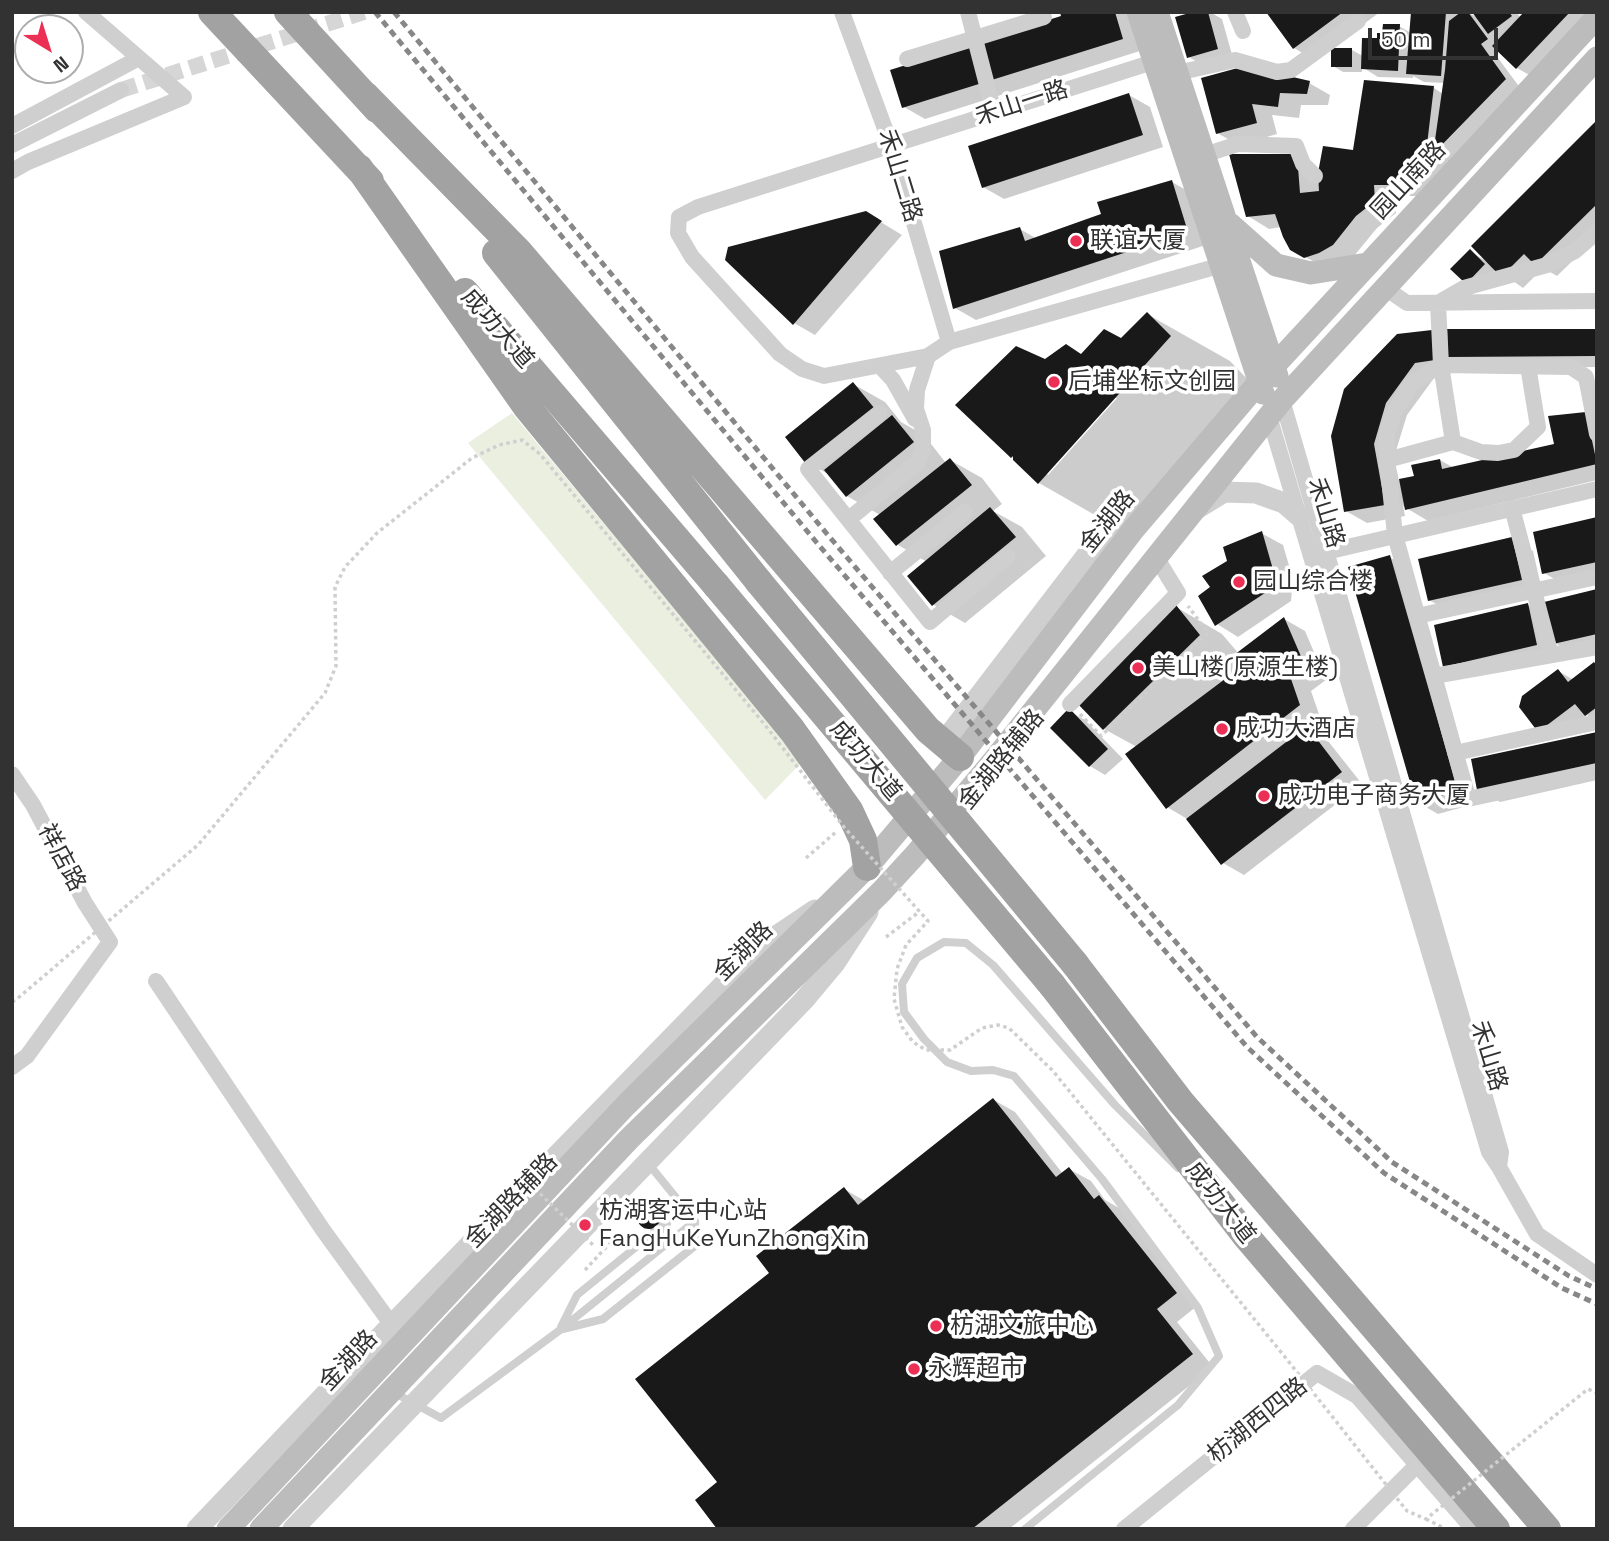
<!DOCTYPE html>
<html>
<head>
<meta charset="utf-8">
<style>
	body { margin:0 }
	#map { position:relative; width:1609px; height:1541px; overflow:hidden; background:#fff; font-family:"Space Grotesk",sans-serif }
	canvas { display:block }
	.frame { position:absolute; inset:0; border:14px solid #323232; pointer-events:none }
	.north { position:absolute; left:14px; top:14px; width:70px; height:70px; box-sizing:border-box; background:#fff; border:2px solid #adadad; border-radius:50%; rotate:142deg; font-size:19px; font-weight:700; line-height:28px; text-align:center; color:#323232 }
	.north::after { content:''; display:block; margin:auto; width:24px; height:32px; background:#ec3055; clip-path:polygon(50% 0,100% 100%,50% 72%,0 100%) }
	.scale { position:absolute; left:1368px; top:28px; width:130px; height:32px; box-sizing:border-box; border:4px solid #323232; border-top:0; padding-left:9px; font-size:21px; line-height:24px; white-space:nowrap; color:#323232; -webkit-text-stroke:5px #fff; paint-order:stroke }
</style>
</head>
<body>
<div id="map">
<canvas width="1609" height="1541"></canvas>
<div class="frame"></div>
<div class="north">N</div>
<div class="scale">50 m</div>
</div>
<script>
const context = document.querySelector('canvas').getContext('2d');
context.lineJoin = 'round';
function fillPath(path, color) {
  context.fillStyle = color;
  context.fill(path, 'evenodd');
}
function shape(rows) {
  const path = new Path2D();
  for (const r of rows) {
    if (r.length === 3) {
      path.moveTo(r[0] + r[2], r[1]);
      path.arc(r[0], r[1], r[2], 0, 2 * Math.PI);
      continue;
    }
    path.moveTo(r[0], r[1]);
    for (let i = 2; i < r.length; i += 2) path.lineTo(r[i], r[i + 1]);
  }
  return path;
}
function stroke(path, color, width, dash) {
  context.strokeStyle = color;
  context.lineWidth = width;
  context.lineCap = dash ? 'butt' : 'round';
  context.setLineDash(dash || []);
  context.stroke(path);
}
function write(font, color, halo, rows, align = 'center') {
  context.font = font + ' "Space Grotesk","Noto Sans SC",sans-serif';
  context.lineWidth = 7;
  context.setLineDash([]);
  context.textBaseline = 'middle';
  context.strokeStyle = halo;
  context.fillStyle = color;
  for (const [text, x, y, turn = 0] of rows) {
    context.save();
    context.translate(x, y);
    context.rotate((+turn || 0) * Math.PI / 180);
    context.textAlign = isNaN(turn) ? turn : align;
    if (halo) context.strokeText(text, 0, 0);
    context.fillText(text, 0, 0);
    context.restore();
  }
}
fillPath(shape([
	[512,413,802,762,765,800,468,443]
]), '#eaefe0');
fillPath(shape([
	[1062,12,1131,12,1143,50,925,119,904,107,1064,17],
	[1200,12,1210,12,1222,19,1233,58,1204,66,1189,57],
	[1268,12,1380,12,1315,60,1294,48],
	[1413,12,1467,12,1480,19,1474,12,1516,12,1521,18,1526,12,1597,12,1538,80,1517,68,1500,51,1495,54,1521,89,1450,162,1448,161,1447,165,1417,196,1395,196,1396,213,1377,228,1354,256,1327,269,1291,249,1281,227,1269,229,1248,216,1231,155,1321,170,1355,151,1365,82,1434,88,1443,94,1445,83,1424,82,1413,76,1413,78,1378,77,1362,67,1362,72,1343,72,1333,66,1352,50,1363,56,1378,40,1399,26,1411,33],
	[1203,80,1309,83,1330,95,1328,105,1301,105,1299,118,1272,115,1277,134,1239,145,1217,133],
	[1129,95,1150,107,1163,147,1004,199,983,187],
	[1597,123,1597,237,1557,276,1543,268,1523,288,1496,269,1477,289,1467,283,1470,252,1485,260],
	[1172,182,1193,194,1209,244,976,320,955,308,1020,229,1037,239,1103,215],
	[866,213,902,235,815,335,794,323],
	[1147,314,1230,361,1253,385,1121,530,1039,483,1012,457,1045,361,1082,355,1121,340],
	[1113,398,1117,398,1048,475,1046,473],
	[1597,331,1597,367,1470,368,1437,374,1407,415,1394,457,1399,481,1416,477,1440,460,1454,468,1557,446,1597,421,1597,480,1428,521,1403,506,1405,516,1367,523,1346,511,1398,335],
	[853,384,885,402,901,422,924,435,946,463,950,460,982,478,1002,504,993,511,1022,527,1046,556,965,623,934,605,909,576,927,562,898,545,880,515,847,496,831,476,808,462],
	[1597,519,1597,578,1565,585,1544,573],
	[1261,533,1283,545,1293,579,1291,601,1238,637,1217,624,1212,588,1229,562],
	[1512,539,1533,551,1542,591,1450,612,1429,600],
	[1389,557,1411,569,1478,803,1438,814,1417,802],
	[1597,591,1597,651,1576,655,1555,643,1558,657,1445,666,1528,605,1549,617],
	[1176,607,1222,634,1239,654,1284,619,1305,631,1326,680,1311,691,1320,717,1306,728,1328,741,1362,784,1244,875,1223,863,1189,820,1167,807,1137,747,1104,729],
	[1597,666,1597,721,1587,715,1555,739,1539,730,1558,671,1574,680],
	[1069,711,1085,720,1123,759,1105,775,1090,766],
	[1597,733,1597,780,1500,802,1479,789],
	[994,1100,1015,1112,1063,1174,1069,1169,1091,1181,1105,1200,1121,1209,1197,1306,1177,1322,1213,1367,1009,1529,720,1529,719,1483,772,1273,844,1189,865,1201],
	[644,1208,653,1208,664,1214,671,1220,671,1228,666,1233,657,1234,646,1227,640,1221,639,1213]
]), '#0003');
fillPath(shape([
	[1060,12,1115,12,1123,39,902,108,890,70,1061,16],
	[1193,12,1208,12,1218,49,1187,58,1175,17],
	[1266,12,1343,12,1293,49],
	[1411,12,1446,12,1441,76,1406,74],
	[1461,12,1468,12,1488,39,1481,44,1506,79,1433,154,1445,70,1449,21],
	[1472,12,1509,12,1512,16,1488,34],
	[1524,12,1570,12,1516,69,1492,46],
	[1383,24,1400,24,1398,71,1361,69,1362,38,1377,38,1377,33,1382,33],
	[1331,48,1352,48,1352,67,1331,67],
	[1245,66,1310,81,1307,94,1280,93,1278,107,1252,104,1257,123,1216,134,1201,78],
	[1364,80,1434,86,1426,153,1395,185,1374,185,1375,201,1356,216,1333,245,1319,253,1304,258,1290,250,1283,237,1275,214,1246,217,1229,154,1297,154,1300,193,1319,191,1318,173,1323,146,1353,150],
	[1129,93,1143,135,982,188,968,146],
	[1597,120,1597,204,1535,265,1524,254,1501,277,1471,246],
	[1172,180,1188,232,953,309,939,251,1020,227,1025,241,1101,214,1097,202],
	[866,211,882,221,793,325,725,260,728,247],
	[1470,249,1485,264,1466,284,1450,269],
	[1147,312,1171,336,1038,484,1013,460,1013,456,1011,458,955,405,1016,346,1045,359,1066,344,1081,354,1104,329,1121,338],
	[1447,329,1597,329,1597,356,1448,357],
	[1432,330,1435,360,1415,363,1386,403,1374,444,1385,505,1344,512,1331,436,1344,389,1397,334],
	[853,382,875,409,806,464,785,437],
	[1586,412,1597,464,1405,510,1399,479,1414,476,1411,465,1440,459,1442,469,1554,444,1548,416],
	[892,415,914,442,846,497,824,470],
	[950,458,972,485,896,546,873,519],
	[990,507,1016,537,932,606,907,576],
	[1597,517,1597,562,1542,574,1533,532],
	[1262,531,1272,566,1271,589,1215,626,1198,596,1210,587,1202,576,1227,561,1223,547],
	[1512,537,1522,580,1428,601,1418,559],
	[1390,555,1458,791,1416,803,1348,567],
	[1597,589,1597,634,1553,644,1544,602],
	[1528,603,1537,645,1443,667,1434,625],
	[1176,605,1200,635,1103,730,1076,702],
	[1284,617,1306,668,1291,679,1300,705,1166,809,1125,754,1237,670,1234,655],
	[1594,662,1597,666,1597,707,1585,716,1575,704,1538,732,1519,707,1522,696,1558,669,1568,682],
	[1069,708,1108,749,1089,767,1050,728],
	[1307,726,1342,772,1221,865,1186,819],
	[1597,732,1597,764,1477,790,1471,759],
	[993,1098,1056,1177,1069,1167,1094,1199,1099,1195,1177,1293,1157,1309,1193,1354,972,1529,717,1529,695,1500,717,1482,635,1379,769,1273,756,1256,844,1187,858,1205],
	[649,1217,12]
]), '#191919');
stroke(shape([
	[121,90,364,12]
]), '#d6d6d6', 16, [16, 8]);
stroke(shape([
	[1080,714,1101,736,1208,633,1188,606],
	[806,858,836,832],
	[886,937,919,912],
	[12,1002,18,998],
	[585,1270,611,1242],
	[1426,1519,1446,1529]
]), '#cfcfcf', 3.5, [3.5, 3.5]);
stroke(shape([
	[561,1327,577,1295,684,1208],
	[563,1329,603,1319,696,1245,695,1221,647,1162],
	[393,1392,441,1418,560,1330,695,1221],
	[1025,1529,1178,1405,1219,1356,1198,1308,1102,1179,1014,1076,993,1070,971,1071,947,1062,924,1039,904,1012,902,984,917,958,944,942,966,943,993,965,1115,1105,1178,1168]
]), '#cfcfcf', 8);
stroke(shape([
	[842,12,891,145,949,342],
	[968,12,994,112],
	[1235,12,1243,31],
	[907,59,1044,17],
	[1153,62,698,207,679,217,678,233,692,257,780,354,802,369,824,376,928,356,949,342,1222,265],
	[1177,73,1235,60,1277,72,1291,70,1358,21],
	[12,126,139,58],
	[12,145,121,90],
	[1204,155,1238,144,1296,146,1303,164,1315,176],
	[12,171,28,162,184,97,86,12],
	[1385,288,1407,303,1597,301],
	[880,366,893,380,915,419],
	[879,413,808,469,930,622,1007,557],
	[1269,416,1489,1152,1499,1167,1501,1152,1282,400],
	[1597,434,1586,377,1571,367,1441,365,1412,383,1393,414,1387,435,1387,460,1395,535,1468,799,1597,771],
	[1453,442,1441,365,1438,303,1464,288,1547,265,1575,251,1597,232],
	[1387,460,1453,442,1481,452,1498,453,1514,450,1538,427,1528,366],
	[1512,508,1551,655],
	[849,519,918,462,923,449,923,430,916,409,917,390,928,356],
	[1326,552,1597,489],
	[890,573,965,512],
	[1417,616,1597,577],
	[1434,676,1597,647],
	[1070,704,1178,593,1156,557],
	[1455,753,1597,722],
	[12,774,33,805,85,903,110,942,27,1056,12,1067],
	[156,981,323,1230,392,1325],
	[1499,1167,1537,1234,1597,1275],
	[1124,1529,1317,1373,1357,1396,1473,1529],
	[1353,1529,1418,1464]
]), '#cfcfcf', 16);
stroke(shape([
	[1198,508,1224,492,1256,493,1284,503,1299,516],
	[943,743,1087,555,1133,530],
	[197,1529,378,1339,760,947,815,910],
	[293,1529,804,1000,835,963,868,912]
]), '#cfcfcf', 21);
stroke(shape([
	[1138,12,1263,393],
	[1157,12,1277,376],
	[1230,224,1276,265,1311,273,1367,264],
	[228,1529,626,1105,867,867,960,757,1133,530,1260,381,1597,17],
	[261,1529,629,1139,882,891,916,854,995,759,1282,400,1597,58]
]), '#bcbcbc', 23);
stroke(shape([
	[212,12,370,181],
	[288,12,377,109],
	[365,95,519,252,928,730,960,757],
	[359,168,526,406,792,730,849,810,863,840,867,867],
	[496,253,759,582],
	[465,292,716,585],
	[1075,964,1180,1101,1547,1529],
	[1052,985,1246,1236,1496,1529]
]), '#a2a2a2', 28);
stroke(shape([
	[375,12,817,543,1247,1047,1384,1173,1562,1288,1597,1304],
	[394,12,827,534,1257,1037,1392,1162,1569,1276,1597,1289]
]), '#878787', 5, [7, 5]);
stroke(shape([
	[18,998,198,845,325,693,336,666,335,587,345,567,377,533,472,458,499,445,522,440,540,454,765,725,843,826,928,921,906,945,897,969,894,999,902,1027,913,1042,926,1050,950,1050,982,1028,998,1025,1009,1028,1053,1071,1285,1357,1407,1511,1426,1519,1588,1389,1597,1393],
	[525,1179,593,1245]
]), '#cfcfcf', 3.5, [3.5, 3.5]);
stroke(shape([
	[759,582,1075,964],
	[716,585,1052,985]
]), '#a2a2a2', 28);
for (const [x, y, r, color] of [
	[1076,241,7,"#ec3055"],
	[1054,382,7,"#ec3055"],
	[1239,582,7,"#ec3055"],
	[1138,668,7,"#ec3055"],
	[1222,729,7,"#ec3055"],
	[1264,796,7,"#ec3055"],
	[585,1225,7,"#ec3055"],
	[936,1326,7,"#ec3055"],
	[914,1369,7,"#ec3055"]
]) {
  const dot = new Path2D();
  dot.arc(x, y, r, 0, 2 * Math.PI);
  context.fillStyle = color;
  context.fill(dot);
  stroke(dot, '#fff', 2.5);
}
write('24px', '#323232', '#fff', [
	["禾山一路",1022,104,-18],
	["禾山二路",899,176,73],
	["园山南路",1409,181,-47],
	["成功大道",497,329,49],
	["禾山路",1325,513,73],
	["金湖路",1108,522,-51],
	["金湖路辅路",1002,760,-51],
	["成功大道",865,761,50],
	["祥店路",61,858,62],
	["金湖路",744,952,-45],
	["禾山路",1488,1056,73],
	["金湖路辅路",512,1201,-46],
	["成功大道",1220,1203,52],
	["金湖路",349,1361,-47],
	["枋湖西四路",1258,1421,-39]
]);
write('24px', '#323232', '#fff', [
	["联谊大厦",1090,241],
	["后埔坐标文创园",1068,382],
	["园山综合楼",1253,582],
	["美山楼(原源生楼)",1152,668],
	["成功大酒店",1236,729],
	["成功电子商务大厦",1278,796],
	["枋湖客运中心站",599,1211],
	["FangHuKeYunZhongXin",599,1239],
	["枋湖文旅中心",950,1326],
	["永辉超市",928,1369]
], 'left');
</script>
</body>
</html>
